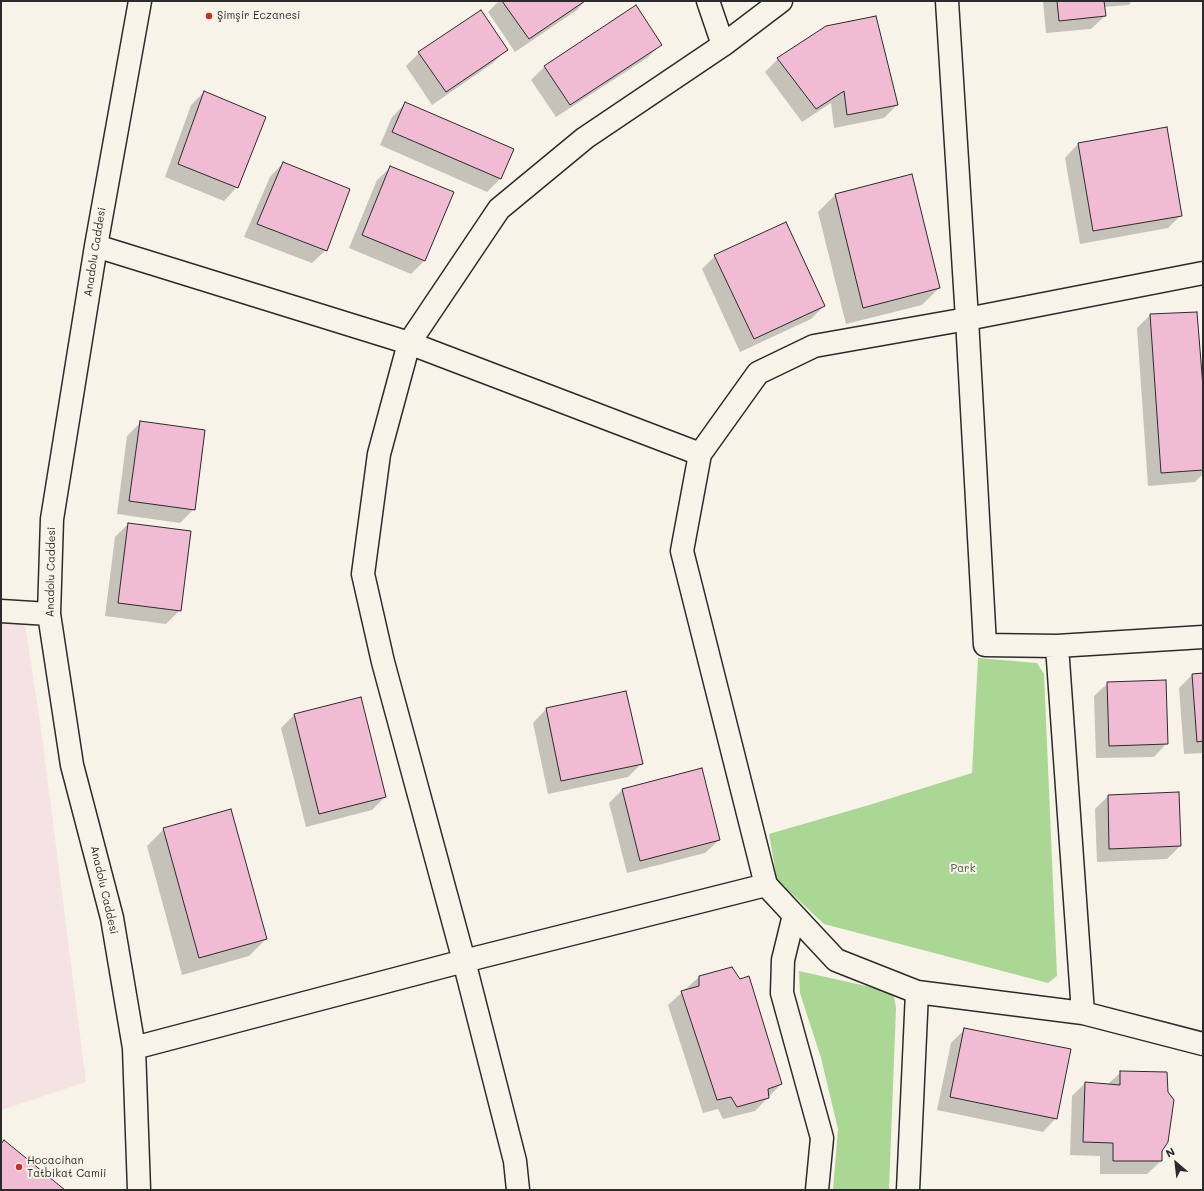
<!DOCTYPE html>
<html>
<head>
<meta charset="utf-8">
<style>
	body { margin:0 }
	#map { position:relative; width:1204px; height:1191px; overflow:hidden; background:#f7f3e8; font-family:Mali,sans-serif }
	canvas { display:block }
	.frame { position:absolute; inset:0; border:2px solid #2b2b2b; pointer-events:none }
	.north { position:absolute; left:1156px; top:1143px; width:40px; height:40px; -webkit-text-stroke:3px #f7f3e8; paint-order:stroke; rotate:332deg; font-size:11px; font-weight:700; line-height:16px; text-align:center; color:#2b2b2b }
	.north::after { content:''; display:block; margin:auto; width:14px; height:18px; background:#2b2b2b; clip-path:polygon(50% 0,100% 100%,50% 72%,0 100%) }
</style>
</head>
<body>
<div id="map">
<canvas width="1204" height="1191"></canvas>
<div class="frame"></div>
<div class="north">N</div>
</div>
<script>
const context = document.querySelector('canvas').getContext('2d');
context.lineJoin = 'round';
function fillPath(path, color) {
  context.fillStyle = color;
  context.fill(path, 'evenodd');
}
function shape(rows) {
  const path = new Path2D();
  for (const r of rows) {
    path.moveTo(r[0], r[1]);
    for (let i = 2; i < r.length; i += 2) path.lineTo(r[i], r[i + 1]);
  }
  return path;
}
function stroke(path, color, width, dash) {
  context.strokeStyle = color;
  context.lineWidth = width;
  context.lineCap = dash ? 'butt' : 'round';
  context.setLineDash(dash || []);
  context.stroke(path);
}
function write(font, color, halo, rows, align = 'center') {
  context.font = font + ' Mali,sans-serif';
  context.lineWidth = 4;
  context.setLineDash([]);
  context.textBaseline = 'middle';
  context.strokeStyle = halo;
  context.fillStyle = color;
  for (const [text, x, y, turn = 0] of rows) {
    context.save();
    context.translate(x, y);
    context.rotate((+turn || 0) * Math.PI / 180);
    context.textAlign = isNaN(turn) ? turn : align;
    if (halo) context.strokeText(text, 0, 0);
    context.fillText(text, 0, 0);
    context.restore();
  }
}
fillPath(shape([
	[1,623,25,624,41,729,86,1082,1,1110]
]), '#f5e2e2');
fillPath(shape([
	[978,658,1037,663,1044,674,1057,976,1048,983,824,924,777,880,769,834,869,805,972,773],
	[799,971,893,992,896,1008,889,1190,833,1190,838,1129,821,1058,800,993]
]), '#abd795');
fillPath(shape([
	[499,1,585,1,577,10,515,52,488,12],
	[1043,1,1132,1,1129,5,1104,7,1105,16,1091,29,1046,33],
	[636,6,660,45,647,58,556,117,531,80,544,67],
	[506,50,493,63,432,105,406,66,419,53],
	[778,59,897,105,884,118,834,128,831,103,802,122,765,72],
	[204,92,237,187,224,201,165,177,191,105],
	[405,104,500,179,487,192,380,145,392,117],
	[1078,144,1181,215,1168,228,1080,244,1065,158],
	[283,163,326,250,312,263,244,237,270,177],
	[391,167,424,261,411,274,349,248,377,180],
	[835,195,939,288,922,305,846,324,818,212],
	[715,256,824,306,811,319,740,352,702,269],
	[1150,315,1203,401,1203,474,1195,482,1148,486,1137,328],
	[141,422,194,509,180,523,117,514,127,436],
	[128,524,180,610,166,624,105,616,115,537],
	[1203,674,1203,753,1184,754,1179,688,1192,675],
	[1108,683,1167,743,1154,757,1096,758,1094,696],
	[625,693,642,763,628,777,548,794,533,723,546,709],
	[294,715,385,797,372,810,306,827,281,728],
	[701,769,719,840,705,853,627,873,609,803,622,790],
	[1178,793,1180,846,1167,859,1097,862,1095,809,1108,796],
	[164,829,266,939,249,956,182,975,147,846],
	[699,977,781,1084,755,1111,723,1119,718,1109,703,1113,668,1005],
	[965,1029,1056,1118,1043,1132,937,1110,951,1043],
	[1121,1072,1161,1150,1161,1161,1147,1174,1100,1174,1100,1156,1070,1155,1072,1096,1085,1083,1107,1085]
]), '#0003');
const building = shape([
	[502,1,585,1,529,39,502,1],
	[1057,1,1104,1,1106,16,1059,21,1057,1],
	[636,5,662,45,570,105,544,66,636,5],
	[481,10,508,50,446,92,418,52,481,10],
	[876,16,898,105,847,115,844,91,816,109,777,58,826,26,876,16],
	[204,91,266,117,238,188,178,164,204,91],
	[405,102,514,149,501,179,392,132,405,102],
	[1167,127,1182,216,1093,231,1078,143,1167,127],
	[283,162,350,189,327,251,257,224,283,162],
	[390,166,454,192,425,261,362,235,390,166],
	[912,174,940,288,863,308,835,194,912,174],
	[786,222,825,306,754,339,714,255,786,222],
	[1197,312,1203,387,1203,470,1161,473,1150,314,1197,312],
	[140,421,205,430,195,510,129,501,140,421],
	[128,523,191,531,181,611,118,603,128,523],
	[1203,673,1203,741,1197,742,1192,674,1203,673],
	[1166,680,1168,744,1109,746,1107,682,1166,680],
	[626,691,643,764,561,781,546,708,626,691],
	[361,697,386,797,319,814,294,714,361,697],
	[702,768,720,840,640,861,622,789,702,768],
	[1179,792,1181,846,1109,849,1108,795,1179,792],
	[231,809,267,939,199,958,163,828,231,809],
	[732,967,740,979,749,976,782,1084,768,1089,769,1098,737,1107,731,1097,717,1100,681,991,699,986,699,976,732,967],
	[964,1028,1071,1049,1057,1119,950,1097,964,1028],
	[1120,1071,1167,1072,1168,1092,1174,1100,1168,1142,1162,1151,1162,1161,1113,1161,1113,1143,1083,1142,1085,1082,1120,1085,1120,1071],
	[4,1140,65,1190,1,1190,1,1144,4,1140]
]);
fillPath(building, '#f1bbd4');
stroke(building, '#2b2b2b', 1);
const minor = shape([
	[708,1,723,45],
	[947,1,967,319,985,645,1057,646,1083,1013],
	[96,246,409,343,700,454],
	[1203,273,967,319,814,346,758,373,700,454,682,551,766,885,836,960,917,992,1083,1013,1203,1044],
	[1,611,49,614],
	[1057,646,1203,637],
	[794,915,783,960,782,993,822,1138,817,1190],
	[134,1048,464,961,766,885],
	[139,1190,134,1048,112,918,72,765,49,614,52,519,96,246,140,1],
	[518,1190,515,1161,464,961,383,662,363,574,379,454,409,343,499,209,585,138,723,45,781,1],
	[908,1190,917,992]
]);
stroke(minor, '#2b2b2b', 25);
stroke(minor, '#f7f3e8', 22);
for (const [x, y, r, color] of [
	[209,16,4,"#c8321e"],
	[19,1167,4,"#c8321e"]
]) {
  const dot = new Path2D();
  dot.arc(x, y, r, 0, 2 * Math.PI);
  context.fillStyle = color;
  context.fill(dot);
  stroke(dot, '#f7f3e8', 1.5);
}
write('11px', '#2b2b2b', '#f7f3e8', [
	["Şimşir Eczanesi",217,16],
	["Hocacihan",27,1161],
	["Tatbikat Camii",27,1174]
], 'left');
write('11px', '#2b2b2b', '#f7f3e8', [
	["Anadolu Caddesi",95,252,-81],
	["Anadolu Caddesi",51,572,-89],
	["Anadolu Caddesi",104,890,77]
]);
write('11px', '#4b5646', '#f7f3e8', [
	["Park",963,869]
]);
</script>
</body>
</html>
